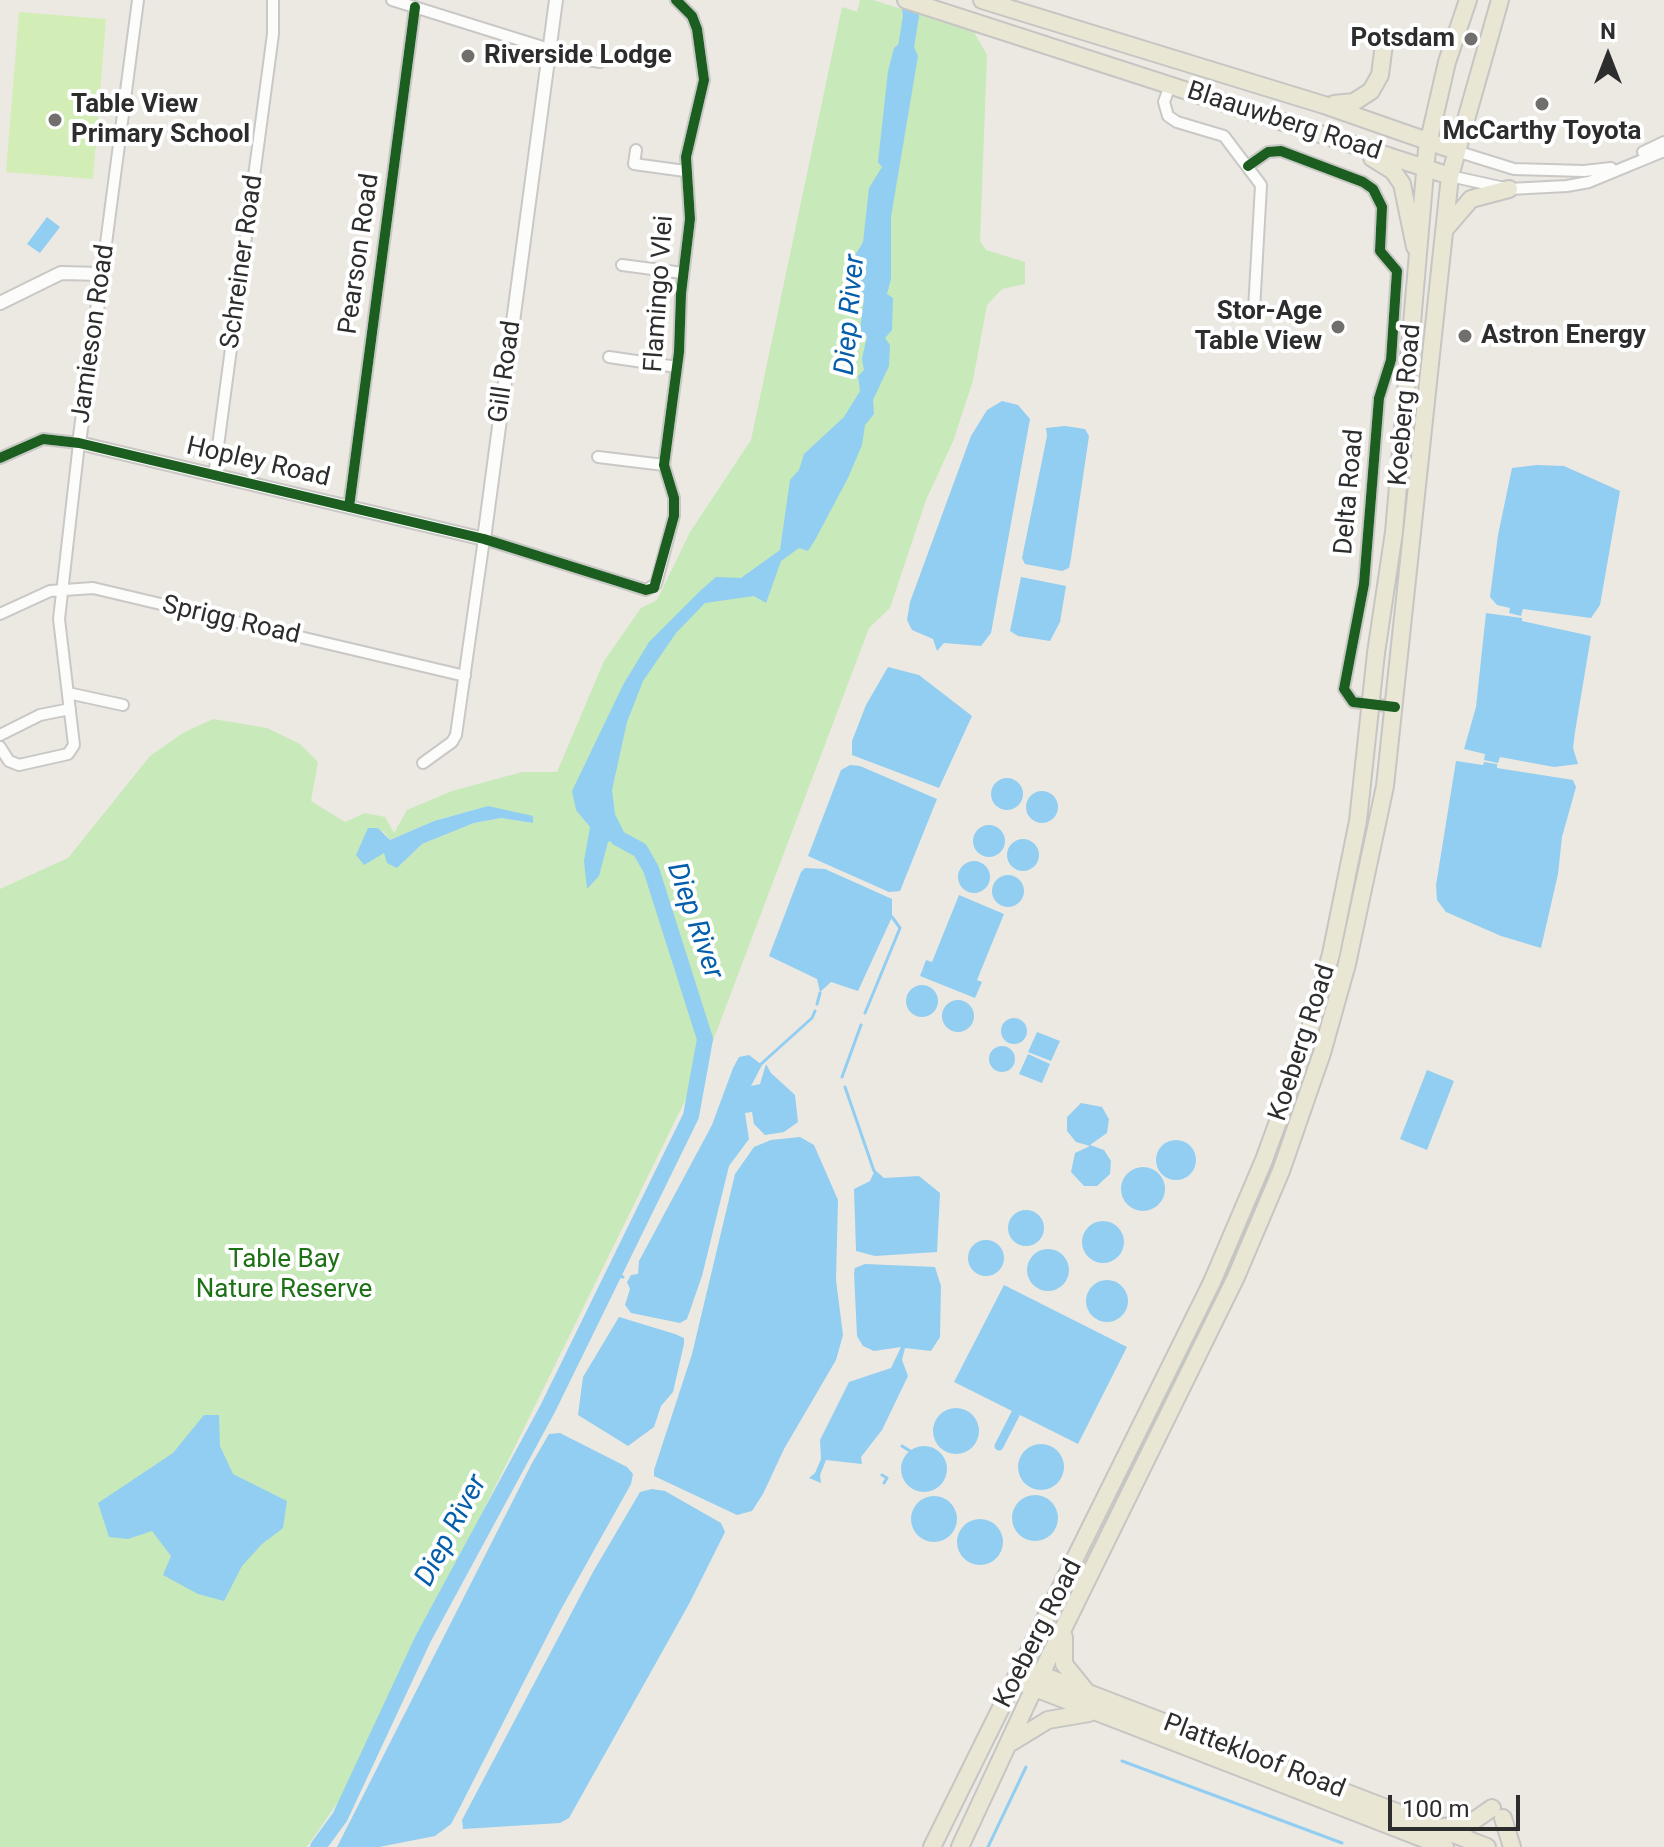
<!DOCTYPE html>
<html>
<head>
<meta charset="utf-8">
<style>
	body { margin:0 }
	#map { position:relative; width:1664px; height:1847px; overflow:hidden; background:#ece9e2; font-family:Roboto,sans-serif }
	canvas { display:block }
	.north { position:absolute; left:1568px; top:16px; width:80px; height:80px; -webkit-text-stroke:6px #fff; paint-order:stroke; rotate:0deg; font-size:22px; font-weight:700; line-height:32px; text-align:center; color:#2d2d2d }
	.north::after { content:''; display:block; margin:auto; width:28px; height:36px; background:#2d2d2d; clip-path:polygon(50% 0,100% 100%,50% 72%,0 100%) }
	.scale { position:absolute; left:1388px; top:1795px; width:132px; height:36px; box-sizing:border-box; border:4px solid #2d2d2d; border-top:0; padding-left:10px; font-size:24px; line-height:28px; white-space:nowrap; color:#2d2d2d; -webkit-text-stroke:6px #fff; paint-order:stroke }
</style>
</head>
<body>
<div id="map">
<canvas width="1664" height="1847"></canvas>
<div class="north">N</div>
<div class="scale">100 m</div>
</div>
<script>
const context = document.querySelector('canvas').getContext('2d');
context.lineJoin = 'round';
function fillPath(path, color) {
  context.fillStyle = color;
  context.fill(path, 'evenodd');
}
function shape(rows) {
  const path = new Path2D();
  for (const r of rows) {
    if (r.length === 3) {
      path.moveTo(r[0] + r[2], r[1]);
      path.arc(r[0], r[1], r[2], 0, 2 * Math.PI);
      continue;
    }
    path.moveTo(r[0], r[1]);
    for (let i = 2; i < r.length; i += 2) path.lineTo(r[i], r[i + 1]);
  }
  return path;
}
function stroke(path, color, width, dash) {
  context.strokeStyle = color;
  context.lineWidth = width;
  context.lineCap = dash ? 'butt' : 'round';
  context.setLineDash(dash || []);
  context.stroke(path);
}
function write(font, color, halo, rows, align = 'center') {
  context.font = font + ' Roboto,sans-serif';
  context.lineWidth = 8;
  context.setLineDash([]);
  context.textBaseline = 'middle';
  context.strokeStyle = halo;
  context.fillStyle = color;
  for (const [text, x, y, turn = 0] of rows) {
    context.save();
    context.translate(x, y);
    context.rotate((+turn || 0) * Math.PI / 180);
    context.textAlign = isNaN(turn) ? turn : align;
    if (halo) context.strokeText(text, 0, 0);
    context.fillText(text, 0, 0);
    context.restore();
  }
}
fillPath(shape([
	[860,0,873,0,974,32,987,55,980,241,986,250,1025,262,1025,284,1002,289,987,305,973,380,954,439,926,500,890,608,869,628,708,1054,345,1792,309,1844,306,1847,0,1847,0,889,68,858,150,756,183,733,213,719,267,728,300,744,318,762,311,801,345,822,365,813,385,817,394,833,407,810,452,791,522,772,557,772,604,661,641,608,657,600,690,532,751,440,842,7,857,12],
	[488,806,533,823,501,818,474,823,422,844,397,868,385,853,356,855,365,842,383,831,390,840,434,821]
]), '#c8e9ba');
fillPath(shape([
	[19,12,106,19,93,179,6,172]
]), '#d3edb7');
fillPath(shape([
	[900,43,913,45,918,56,891,217,891,279,887,294,893,298,892,330,885,338,890,345,889,366,873,400,874,414,865,425,862,445,848,478,815,540,808,551,799,548,781,561,766,603,754,596,705,603,676,633,643,681,627,722,612,790,618,838,608,842,599,876,587,889,584,861,590,827,576,810,572,791,623,685,649,642,700,591,716,577,741,578,780,550,790,480,799,470,804,454,844,417,860,391,858,376,864,370,862,359,867,336,860,331,864,298,859,294,859,265,853,259,863,242,869,188,882,167,878,162,888,71,894,48],
	[47,217,60,227,40,253,27,244],
	[1002,401,1018,405,1030,419,991,633,981,646,944,643,937,651,933,639,912,630,907,620,910,602,971,436,987,410],
	[1065,426,1085,429,1089,436,1071,558,1069,568,1062,571,1025,564,1022,558,1047,436,1046,428],
	[1537,465,1564,466,1620,491,1600,605,1591,618,1523,609,1521,616,1509,613,1510,608,1497,605,1490,597,1498,535,1512,468],
	[1021,577,1066,586,1060,622,1050,641,1018,636,1010,631],
	[1486,613,1522,618,1522,621,1591,636,1575,732,1573,748,1578,764,1554,767,1500,757,1498,763,1484,760,1485,754,1464,749,1476,707],
	[888,667,919,675,972,716,939,788,852,755,852,741,866,705],
	[1456,761,1483,765,1484,762,1497,764,1497,768,1573,780,1576,787,1562,837,1558,874,1541,948,1501,936,1446,912,1437,900,1436,885],
	[850,765,860,766,937,799,900,891,889,892,808,856,841,770],
	[1007,794,16],
	[1042,807,16],
	[488,806,533,816,533,823,501,818,474,823,422,844,397,868,387,863,384,853,364,865,356,855,368,828,378,828,390,840,434,821],
	[989,841,16],
	[1023,855,16],
	[974,877,16],
	[805,868,825,869,892,899,892,917,858,991,831,982,820,992,817,979,769,956,801,872],
	[1008,891,16],
	[959,895,1004,914,977,980,982,982,975,998,920,976,926,960,932,962],
	[922,1001,16],
	[958,1016,16],
	[1014,1031,13],
	[1037,1032,1060,1041,1051,1061,1028,1052],
	[1002,1059,13],
	[1028,1054,1050,1064,1042,1083,1019,1074],
	[749,1055,762,1065,751,1086,760,1084,766,1064,771,1073,795,1095,798,1122,784,1132,765,1135,754,1124,752,1112,745,1113,749,1139,729,1166,702,1276,687,1319,680,1323,631,1313,625,1305,630,1289,627,1282,631,1275,638,1274,639,1261,712,1125,733,1068,739,1057],
	[1427,1070,1454,1081,1427,1150,1400,1139],
	[1081,1103,1102,1107,1109,1119,1107,1133,1090,1145,1104,1150,1111,1161,1110,1174,1097,1186,1084,1186,1071,1172,1075,1153,1090,1146,1076,1142,1067,1131,1067,1117],
	[800,1137,814,1145,838,1200,836,1280,843,1335,836,1360,784,1449,763,1494,752,1511,737,1515,654,1476,654,1470,692,1354,735,1174,754,1147,771,1140],
	[1176,1160,20],
	[1143,1189,22],
	[875,1170,884,1178,919,1176,940,1193,937,1252,875,1256,856,1251,854,1189,870,1181],
	[1026,1228,18],
	[1103,1242,21],
	[986,1258,18],
	[1048,1270,21],
	[865,1264,935,1267,941,1286,940,1337,931,1351,905,1348,902,1360,908,1376,882,1430,861,1457,862,1464,826,1460,820,1475,821,1483,809,1478,815,1473,821,1459,820,1440,849,1382,891,1368,901,1347,874,1351,863,1346,857,1336,854,1273,855,1268],
	[1107,1301,21],
	[1004,1285,1127,1347,1078,1444,954,1382],
	[619,1317,675,1334,684,1338,684,1344,673,1392,661,1406,654,1427,628,1446,578,1415,583,1377],
	[956,1431,23],
	[204,1415,219,1415,220,1446,233,1474,287,1501,283,1528,262,1544,242,1566,224,1601,198,1594,163,1575,171,1556,152,1531,128,1539,109,1537,98,1503,173,1453],
	[560,1433,627,1467,633,1474,631,1484,560,1611,458,1811,451,1824,435,1836,379,1847,337,1847,532,1463,549,1434],
	[1041,1467,23],
	[924,1469,23],
	[652,1489,665,1491,721,1523,725,1532,689,1604,569,1818,560,1823,463,1829,462,1820,593,1572,640,1492],
	[1035,1518,23],
	[934,1519,23],
	[980,1542,23]
]), '#92cef1');
stroke(shape([
	[817,1004,820,993],
	[865,1013,900,928,892,917],
	[761,1064,812,1018,815,1011],
	[842,1077,861,1025],
	[845,1087,874,1171],
	[614,1274,623,1277],
	[902,1446,910,1451],
	[882,1475,887,1478,884,1483],
	[1122,1761,1342,1843],
	[988,1847,1026,1767]
]), '#92cef1', 3);
stroke(shape([
	[999,1446,1021,1403]
]), '#92cef1', 9);
stroke(shape([
	[903,66,911,16,909,0],
	[318,1847,340,1817,423,1639,548,1408,691,1116,705,1039,651,869,640,850,618,838,609,820]
]), '#92cef1', 16);
const minor = shape([
	[392,0,549,49],
	[549,54,600,62],
	[1170,85,1164,102,1168,116,1177,122,1224,136,1261,185,1254,310],
	[636,150,634,164,685,171],
	[1456,151,1514,169,1584,171,1611,168],
	[1643,152,1664,142],
	[1248,166,1268,152,1281,151,1363,182,1373,189,1382,207,1380,251,1397,271,1391,360,1379,398,1364,584,1344,689,1353,702,1395,707],
	[1450,176,1509,189,1567,186,1589,182,1664,151],
	[622,265,683,273],
	[102,274,138,0],
	[609,357,677,367],
	[598,457,664,465],
	[0,458,43,439,79,443,59,619,74,745,68,754,19,765,9,761,0,747],
	[214,476,273,34,273,0],
	[349,507,415,7],
	[0,614,50,591,93,588,465,676],
	[68,693,123,705],
	[0,735,40,715,70,709],
	[423,763,452,742,456,735,484,539,646,590,656,584,674,516,674,498,664,465,679,352,681,294,690,219,686,157,704,80,697,29,692,16,676,0]
]);
const tertiary = shape([
	[0,303,61,273,102,274,79,443,484,539,556,0]
]);
const primary = shape([
	[906,0,1450,176],
	[982,0,1324,105,1456,151],
	[1334,104,1354,102,1371,91,1380,75,1384,44],
	[1372,158,1393,171,1402,184,1415,247],
	[1446,228,1471,199,1509,189],
	[1064,1637,1064,1664,1085,1690],
	[1034,1672,1487,1847],
	[1027,1685,1445,1847],
	[1012,1742,1048,1720,1089,1713],
	[1503,1818,1512,1847],
	[1443,1827,1469,1824,1492,1808],
	[932,1847,1212,1282,1264,1160,1304,1050,1331,954,1358,821,1376,653,1394,532,1427,149,1447,62,1468,0],
	[960,1847,1034,1688,1236,1277,1281,1171,1322,1053,1347,964,1385,786,1450,176,1500,0]
]);
stroke(minor, '#c9c8c7', 14);
stroke(tertiary, '#c9c8c7', 16);
stroke(primary, '#c6c5c3', 20);
stroke(minor, '#fcfcfb', 10);
stroke(tertiary, '#fcfcfb', 12);
stroke(primary, '#e9e6d4', 16);
stroke(shape([
	[1248,166,1268,152,1281,151,1363,182,1373,189,1382,207,1380,251,1397,271,1391,360,1379,398,1364,584,1344,689,1353,702,1395,707],
	[0,458,43,439,79,443,484,539,646,590,654,588,674,516,674,498,664,465,679,352,681,294,690,219,686,157,704,80,697,29,692,16,676,0],
	[349,507,415,7]
]), '#1b5e20', 10);
for (const [x, y, r, color] of [
	[1471,39,8,"#706f6c"],
	[468,56,8,"#706f6c"],
	[1542,104,8,"#706f6c"],
	[55,120,8,"#706f6c"],
	[1338,327,8,"#706f6c"],
	[1465,336,8,"#706f6c"]
]) {
  const dot = new Path2D();
  dot.arc(x, y, r, 0, 2 * Math.PI);
  context.fillStyle = color;
  context.fill(dot);
  stroke(dot, '#fff', 3);
}
write('bold 26px', '#2d2d2d', '#fff', [
	["Potsdam",1455,39,"right"],
	["Riverside Lodge",484,56],
	["Table View",71,105],
	["Primary School",71,135],
	["McCarthy Toyota",1542,132,"center"],
	["Stor-Age",1322,312,"right"],
	["Table View",1322,342,"right"],
	["Astron Energy",1481,336]
], 'left');
write('26px', '#2d2d2d', '#fff', [
	["Blaauwberg Road",1284,122,18],
	["Pearson Road",360,254,-82],
	["Schreiner Road",243,262,-82],
	["Flamingo Vlei",660,294,-86],
	["Jamieson Road",94,334,-82],
	["Gill Road",506,372,-82],
	["Koeberg Road",1406,405,-85],
	["Hopley Road",258,463,13],
	["Delta Road",1350,492,-85],
	["Sprigg Road",231,621,13],
	["Koeberg Road",1303,1043,-72],
	["Koeberg Road",1039,1634,-63],
	["Plattekloof Road",1254,1757,21]
]);
write('26px', '#1e7216', '#fff', [
	["Table Bay",284,1260],
	["Nature Reserve",284,1290]
]);
write('italic 28px', '#045eab', '#fff', [
	["Diep River",851,315,-85],
	["Diep River",694,921,71],
	["Diep River",452,1531,-62]
]);
</script>
</body>
</html>
